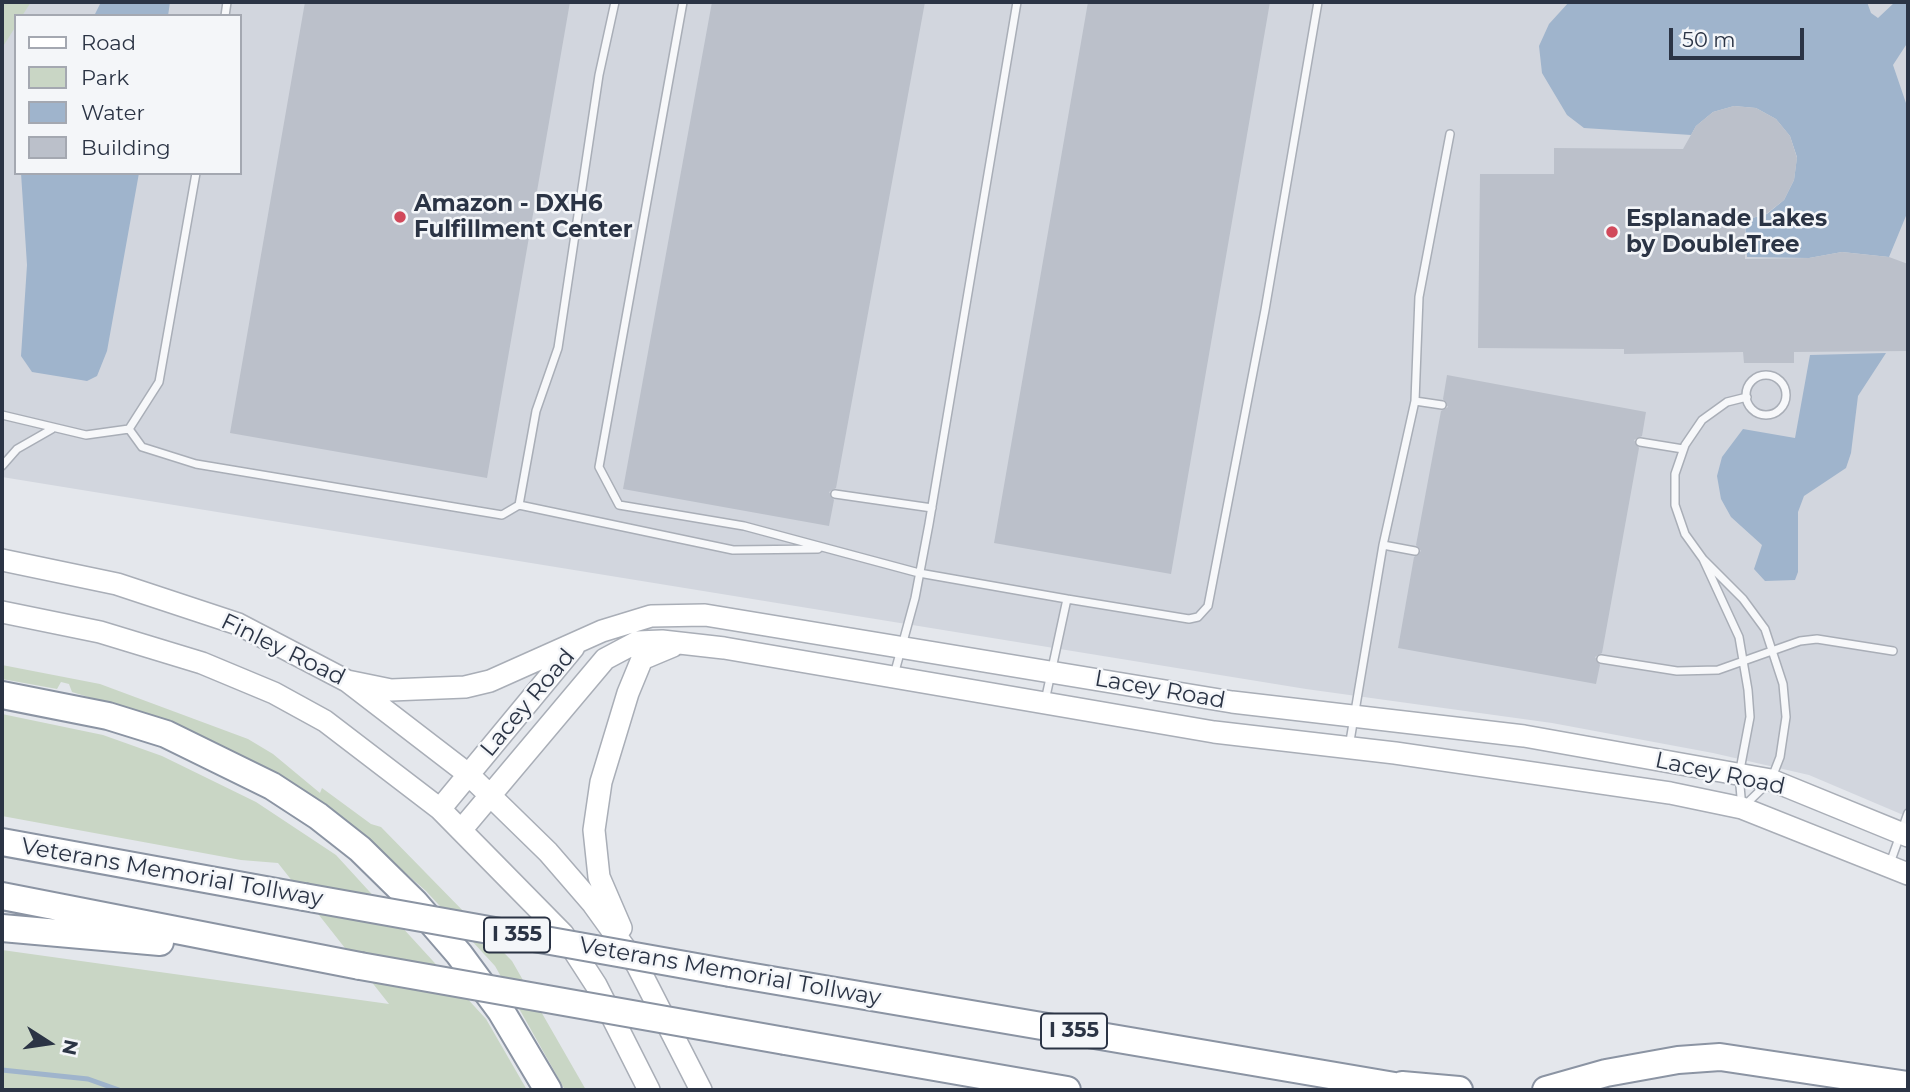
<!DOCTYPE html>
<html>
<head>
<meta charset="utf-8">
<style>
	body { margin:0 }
	#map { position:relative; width:1910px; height:1092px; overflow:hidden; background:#e4e7ec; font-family:Montserrat,sans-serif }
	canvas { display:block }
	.frame { position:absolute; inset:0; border:4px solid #2b3445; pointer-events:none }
	.legend { position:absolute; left:14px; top:14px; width:228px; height:161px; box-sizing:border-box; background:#f4f6f9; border:2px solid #a4a8b1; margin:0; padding:9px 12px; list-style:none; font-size:21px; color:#2b3445 }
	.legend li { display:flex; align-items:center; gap:14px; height:35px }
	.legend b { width:35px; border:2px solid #a4a8b1 }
	.north { position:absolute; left:14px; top:1008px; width:70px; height:70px; -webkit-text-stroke:5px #f4f6f9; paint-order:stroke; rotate:102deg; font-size:19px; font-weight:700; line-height:28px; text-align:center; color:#2b3445 }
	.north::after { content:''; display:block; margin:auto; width:24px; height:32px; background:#2b3445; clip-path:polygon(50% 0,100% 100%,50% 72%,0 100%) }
	.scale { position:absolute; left:1669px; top:28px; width:135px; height:32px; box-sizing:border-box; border:4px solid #2b3445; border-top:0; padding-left:9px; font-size:21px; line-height:24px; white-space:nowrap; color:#2b3445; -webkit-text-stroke:5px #f4f6f9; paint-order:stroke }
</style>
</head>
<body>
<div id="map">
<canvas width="1910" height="1092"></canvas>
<div class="frame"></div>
<ul class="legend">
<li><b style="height:9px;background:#fff"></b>Road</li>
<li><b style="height:19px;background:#c9d6c5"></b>Park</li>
<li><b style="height:19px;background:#9fb4cc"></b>Water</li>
<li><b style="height:19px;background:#bbc0ca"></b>Building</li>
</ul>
<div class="north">N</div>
<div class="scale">50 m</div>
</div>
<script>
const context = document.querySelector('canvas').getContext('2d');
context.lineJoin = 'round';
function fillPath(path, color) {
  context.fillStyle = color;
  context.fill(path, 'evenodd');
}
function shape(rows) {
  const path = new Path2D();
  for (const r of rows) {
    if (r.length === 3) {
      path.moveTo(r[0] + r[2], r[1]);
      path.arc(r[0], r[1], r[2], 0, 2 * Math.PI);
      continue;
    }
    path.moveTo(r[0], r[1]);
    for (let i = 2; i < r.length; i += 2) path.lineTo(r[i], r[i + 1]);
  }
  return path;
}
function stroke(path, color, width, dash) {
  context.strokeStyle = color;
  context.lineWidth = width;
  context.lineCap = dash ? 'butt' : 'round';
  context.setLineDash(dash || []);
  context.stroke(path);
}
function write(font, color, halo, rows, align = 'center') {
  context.font = font + ' Montserrat,sans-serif';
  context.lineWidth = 5;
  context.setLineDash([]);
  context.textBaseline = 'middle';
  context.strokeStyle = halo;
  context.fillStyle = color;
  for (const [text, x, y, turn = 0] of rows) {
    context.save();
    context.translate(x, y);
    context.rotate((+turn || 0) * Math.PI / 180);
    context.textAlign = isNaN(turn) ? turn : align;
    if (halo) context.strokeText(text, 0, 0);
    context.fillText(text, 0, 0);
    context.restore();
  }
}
fillPath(shape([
	[7,2,1908,2,1908,817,1809,775,1713,753,1552,723,1306,689,2,477,2,28],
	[16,16,240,16,240,173,16,173]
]), '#d2d6de');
fillPath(shape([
	[2,2,31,2,22,16,16,16,16,26,2,48],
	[2,665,100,684,248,739,273,754,320,793,322,788,371,824,381,827,512,961,586,1090,565,1090,495,966,426,891,348,823,265,768,213,741,153,717,72,692,69,684,61,682,57,689,2,679],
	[2,714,103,735,162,756,256,802,336,855,486,1019,527,1090,2,1090,2,950,389,1004,278,863,241,860,2,816]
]), '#c9d6c5');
fillPath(shape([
	[101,2,170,2,168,16,94,16],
	[1569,2,1867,2,1871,13,1878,18,1895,2,1908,2,1908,42,1893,65,1908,109,1908,211,1889,257,1842,252,1809,258,1747,257,1745,220,1767,214,1784,200,1794,180,1797,157,1790,136,1776,119,1756,108,1734,106,1713,112,1696,126,1691,135,1584,128,1567,115,1542,73,1539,46,1549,24],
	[21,173,139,173,107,351,97,376,87,381,32,372,21,356,27,265],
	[1886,353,1858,396,1851,453,1846,468,1804,496,1798,512,1798,572,1795,580,1765,581,1754,569,1762,545,1731,517,1721,499,1717,476,1722,457,1743,429,1795,438,1810,355]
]), '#9fb4cc');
stroke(shape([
	[2,1070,88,1079,119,1090]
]), '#9fb4cc', 5);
fillPath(shape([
	[305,2,570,2,487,478,230,433],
	[712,2,925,2,836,488,829,492,834,500,829,526,623,489],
	[1088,2,1270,2,1171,574,994,543],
	[1734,106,1756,108,1776,119,1790,136,1797,158,1794,180,1784,200,1766,214,1745,220,1745,259,1809,258,1842,252,1889,257,1908,264,1908,351,1794,352,1794,363,1744,363,1743,352,1624,354,1624,349,1478,348,1480,174,1554,174,1554,148,1683,149,1696,126,1713,112],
	[1447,375,1646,412,1642,436,1634,440,1639,448,1602,653,1595,657,1600,665,1596,684,1398,648,1414,557,1421,551,1416,545,1441,411,1448,407,1443,399]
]), '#bbc0ca');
const lane = shape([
	[683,2,599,467,619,505,744,526,919,573,1067,599],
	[225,16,227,2],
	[1766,395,20],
	[1415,401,1442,405],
	[2,415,86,435,129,429,159,382,196,173],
	[129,429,142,447,196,464,502,515,519,505,536,411,558,348,599,75,615,2],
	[1640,442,1683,449],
	[2,466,17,449,52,429],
	[835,494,932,508],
	[519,505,733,550,818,549],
	[1383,545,1415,551],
	[1703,559,1743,599,1765,629,1783,684,1786,717,1780,757,1771,780,1742,808,1739,775,1750,717,1748,690,1739,637,1703,559],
	[1703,559,1685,534,1675,505,1675,474,1685,445,1702,420,1727,402,1747,397],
	[1601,659,1677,671,1718,670,1800,641,1817,639,1893,651],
	[894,675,915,598,929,524,1017,2],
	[1045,701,1067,599,1189,619,1198,617,1208,606,1265,310,1318,2],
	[1349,747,1383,545,1415,401,1419,297,1450,134],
	[1889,866,1908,813]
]);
const secondary = shape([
	[2,560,117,584,238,624,347,681,468,774,548,852,593,904,637,965,701,1090],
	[2,612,100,632,202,663,274,693,325,721,440,809,563,934,596,985,649,1090],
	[347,681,391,690,465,687,490,681,602,631,651,616,705,615,1232,702,1524,736,1771,780,1908,836],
	[440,809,574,647],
	[462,829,605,659,637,642,662,641,724,648,1214,732,1395,753,1670,793,1742,808,1908,874],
	[621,928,599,877,594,830,601,782,628,693,642,659,673,646]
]);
const highway = shape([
	[2,695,108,716,166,734,272,786,318,816,360,849,415,903,459,954,501,1011,548,1090],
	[2,842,304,897],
	[2,896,360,966],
	[2,928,160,942],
	[730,973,1418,1090],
	[785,1041,1067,1090],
	[1402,1085,1459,1090],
	[1546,1090,1606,1073,1678,1060,1720,1057,1908,1085]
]);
stroke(lane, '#a9aeb7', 10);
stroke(secondary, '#a9aeb7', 24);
stroke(highway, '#8b94a3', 30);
stroke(lane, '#f7f8fa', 7);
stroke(secondary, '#fff', 21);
stroke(highway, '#fff', 26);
const highwayBridge = shape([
	[304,897,730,973],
	[360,966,785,1041]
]);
stroke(highwayBridge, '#8b94a3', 30, []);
stroke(highwayBridge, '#fff', 26);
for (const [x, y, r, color] of [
	[400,217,7,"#d1495b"],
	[1612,232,7,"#d1495b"]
]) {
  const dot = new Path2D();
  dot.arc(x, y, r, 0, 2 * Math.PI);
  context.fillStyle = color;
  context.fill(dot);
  stroke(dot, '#f4f6f9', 2.5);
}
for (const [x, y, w] of [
	[517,935,66],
	[1074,1031,66]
]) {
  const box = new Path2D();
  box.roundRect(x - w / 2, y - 17.5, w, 35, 5);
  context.fillStyle = '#f4f6f9';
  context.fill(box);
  stroke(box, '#2b3445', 2);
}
write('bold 21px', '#2b3445', null, [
	["I 355",517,935],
	["I 355",1074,1031]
]);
write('bold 23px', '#2b3445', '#f4f6f9', [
	["Amazon - DXH6",414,204],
	["Fulfillment Center",414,230],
	["Esplanade Lakes",1626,219],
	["by DoubleTree",1626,245]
], 'left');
write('23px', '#2b3445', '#f4f6f9', [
	["Finley Road",283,650,26],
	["Lacey Road",1160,690,10],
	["Lacey Road",528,703,-50],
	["Lacey Road",1720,774,12],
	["Veterans Memorial Tollway",172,873,10],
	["Veterans Memorial Tollway",730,972,10]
]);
</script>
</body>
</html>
